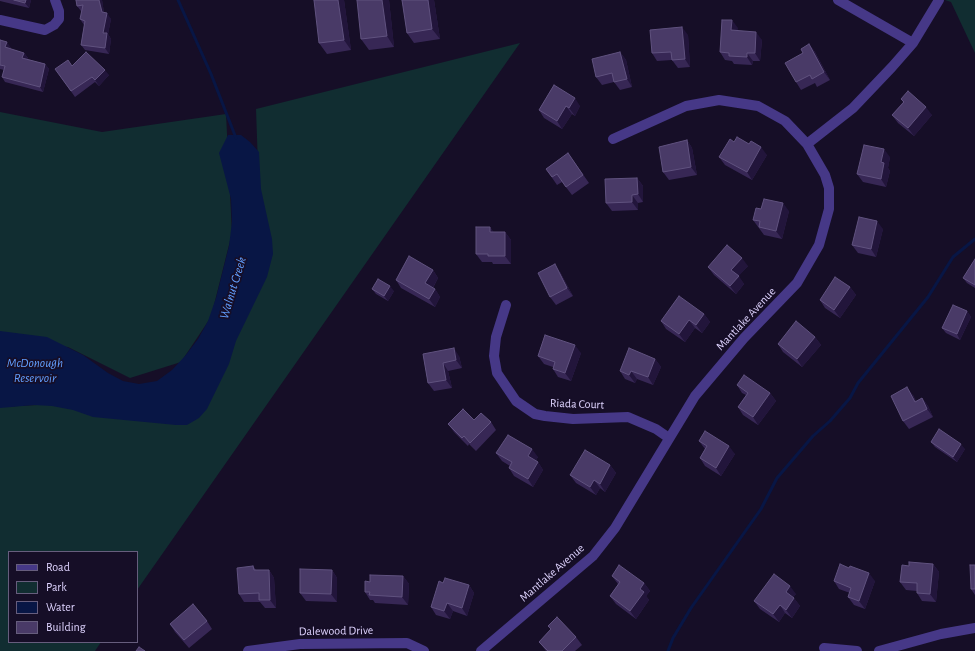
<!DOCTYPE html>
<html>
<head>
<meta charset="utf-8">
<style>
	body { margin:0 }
	#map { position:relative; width:975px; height:651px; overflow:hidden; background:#160e27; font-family:"Alegreya Sans",sans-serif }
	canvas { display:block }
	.legend { position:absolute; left:8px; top:551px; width:130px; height:92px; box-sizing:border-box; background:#160e27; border:1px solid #665d7d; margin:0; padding:5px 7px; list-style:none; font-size:12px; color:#dfd4ff }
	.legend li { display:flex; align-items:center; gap:8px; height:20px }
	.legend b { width:20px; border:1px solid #665d7d }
</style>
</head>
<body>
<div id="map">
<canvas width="975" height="651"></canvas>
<ul class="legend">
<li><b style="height:5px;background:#463887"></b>Road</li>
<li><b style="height:11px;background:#112d31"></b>Park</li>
<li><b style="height:11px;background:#081645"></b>Water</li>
<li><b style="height:11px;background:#493a67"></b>Building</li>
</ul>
</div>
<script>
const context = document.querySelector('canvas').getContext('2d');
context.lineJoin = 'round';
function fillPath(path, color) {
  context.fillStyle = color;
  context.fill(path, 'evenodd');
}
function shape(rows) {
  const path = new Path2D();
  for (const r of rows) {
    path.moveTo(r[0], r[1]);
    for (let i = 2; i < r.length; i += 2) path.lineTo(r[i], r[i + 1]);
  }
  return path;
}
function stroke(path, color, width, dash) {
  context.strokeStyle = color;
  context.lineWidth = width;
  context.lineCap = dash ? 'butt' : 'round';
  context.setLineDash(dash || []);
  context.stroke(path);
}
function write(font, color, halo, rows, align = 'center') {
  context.font = font + ' "Alegreya Sans",sans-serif';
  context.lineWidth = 3.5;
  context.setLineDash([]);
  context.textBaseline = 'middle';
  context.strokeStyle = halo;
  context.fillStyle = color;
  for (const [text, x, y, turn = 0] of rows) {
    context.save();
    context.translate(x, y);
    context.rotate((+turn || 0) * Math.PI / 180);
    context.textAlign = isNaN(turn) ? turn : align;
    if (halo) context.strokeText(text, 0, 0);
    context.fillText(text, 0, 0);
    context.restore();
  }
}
fillPath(shape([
	[945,0,975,0,975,53,951,2],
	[520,43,137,590,137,552,9,552,9,642,101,642,95,651,0,651,0,407,55,404,147,415,261,252,256,109],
	[0,112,102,132,226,114,232,233,211,317,181,362,130,378,68,347,0,342]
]), '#112d31');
fillPath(shape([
	[228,135,241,135,250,142,259,152,261,189,272,239,273,254,267,277,236,341,229,364,207,409,199,418,187,425,176,425,93,417,73,410,52,406,34,405,0,408,0,331,47,337,83,355,108,373,123,381,139,384,157,381,172,370,185,356,198,339,208,321,216,298,229,246,232,222,231,199,219,153]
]), '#081645');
stroke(shape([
	[178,0,211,74,236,138],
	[668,651,673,638,691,608,761,509,777,478,813,436,830,421,850,398,858,383,928,297,953,257,975,239]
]), '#081645', 3);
stroke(shape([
	[838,0,913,43],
	[0,20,45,30,54,25,59,19,59,11,55,0],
	[807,144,853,108,892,67,913,43,939,0],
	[506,305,496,337,494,356,497,373,516,401,535,414,545,416,573,419,628,417,656,429,669,438],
	[824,648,857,651],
	[248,651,300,644,407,643,424,651],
	[481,651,593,556,615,528,695,396,744,338,797,283,819,245,829,209,829,188,825,175,807,144,785,121,758,106,719,100,686,106,613,139],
	[879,651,941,634,975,628]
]), '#463887', 10);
fillPath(shape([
	[0,0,31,0,29,8,0,1],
	[76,0,102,0,104,13,111,19,108,34,111,39,109,54,85,50,81,45,84,25,80,19,82,11,81,11,77,6],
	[344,0,351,50,327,54,319,43],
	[389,0,394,47,369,50,361,39],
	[402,0,434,0,440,39,414,43,407,33],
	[738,28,737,30,762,40,760,61,753,61,752,65,734,64,732,61,725,60,720,52],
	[688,35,690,67,678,68,672,60,657,61,652,53],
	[0,40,11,48,10,49,24,53,28,58,27,59,45,64,49,69,43,92,5,82,2,77,4,70,0,69],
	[809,44,815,52,830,80,817,87,815,83,801,90,796,82,803,53],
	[620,52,626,60,632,87,620,90,614,82,602,85,596,77],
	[72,66,109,75,99,86,95,82,75,97,55,69],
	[554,85,580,106,575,116,572,114,562,129,544,118,539,110],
	[901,99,932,115,914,136,898,123,892,115,903,102],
	[687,140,692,148,697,175,669,180,663,172],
	[568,153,589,183,572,195,562,182,557,185,546,169],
	[767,155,752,180,725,165,719,157],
	[890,157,888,168,890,171,886,187,863,182,857,174],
	[637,178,643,186,643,202,638,203,638,210,612,211,606,203],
	[789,211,782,239,764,235,753,220],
	[490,227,493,232,505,232,511,240,511,264,493,264,492,262,482,262,476,254],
	[883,229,876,257,858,253,852,245],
	[975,259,975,288,967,283,963,278],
	[748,266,738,276,744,284,736,294,714,275,708,267],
	[433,270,438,278,433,288,435,289,440,297,435,307,401,288,396,280],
	[560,272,573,296,556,305,550,297],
	[850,287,856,295,840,318,825,308,820,300],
	[372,289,394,291,388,301,376,294],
	[967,311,971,317,960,340,946,333,942,328],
	[704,314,710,322,702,333,695,328,685,342,666,329,661,321],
	[815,337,821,345,802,367,783,352,778,344],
	[581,353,571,381,558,377,553,369,553,367,544,364,538,356],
	[423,354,459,356,462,368,448,371,452,388,434,391,428,383],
	[655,359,661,367,653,385,637,379,635,383,625,379,620,371],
	[737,385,770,393,776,401,758,425,743,415,738,407,746,395,742,393],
	[913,395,916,401,922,398,928,406,933,417,909,429,903,421],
	[491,422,496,430,476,451,469,444,468,446,454,432,448,424],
	[699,441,735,454,721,476,705,466,700,458,705,449],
	[931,442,965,449,957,462,935,447],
	[496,453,538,457,536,460,538,462,543,470,533,487,514,476,509,468,510,466,502,461],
	[610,465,616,473,605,492,600,488,596,495,576,483,570,475],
	[933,564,939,572,936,602,922,601,917,593,917,591,906,590,900,582,909,566],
	[975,565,975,595,971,589],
	[253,566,256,570,269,570,274,578,276,608,265,608,260,602,244,602,239,594],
	[332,570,337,578,337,602,306,601,300,593],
	[403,576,409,584,408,605,375,603,373,600,370,600,365,592,370,582],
	[612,576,644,583,650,591,646,596,649,600,636,619,616,604,610,596,618,584],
	[834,581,875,581,865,609,854,605,848,597,850,593,839,589],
	[443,583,469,585,474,593,467,616,453,611,450,619,436,615,431,607],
	[796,594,793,597,800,606,792,618,785,613,779,622,760,609,754,601],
	[207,621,212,629,189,648,175,632,170,624],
	[548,626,576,637,582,645,575,651,546,651,539,642,551,629]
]), '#372755');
fillPath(shape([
	[26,0,31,0,29,8,25,3],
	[99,0,102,0,105,18,102,12],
	[338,0,344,0,351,50,344,40],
	[382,0,389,0,394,47,387,36],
	[428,0,434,0,440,39,432,29],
	[107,13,111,19,108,34,111,39,109,54,105,48,103,33],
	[732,20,738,28,737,38,731,30],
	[682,27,688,35,690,67,685,59],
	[756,32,762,40,760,61,755,53],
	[7,42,11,48,9,53,5,47],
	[809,44,815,52,830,80,824,72],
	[620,52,626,60,632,87,627,79],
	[24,53,28,58,26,63,22,58],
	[747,53,753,61,752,65,747,57],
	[45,64,49,69,43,92,40,87],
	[105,70,109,75,99,86,95,80],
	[575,98,580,106,575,116,569,108],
	[566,106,572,114,562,129,557,121],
	[926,107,932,115,914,136,908,128],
	[687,140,692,148,697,175,691,167],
	[761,147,767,155,752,180,747,172],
	[884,149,890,157,888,168,890,171,886,187,881,179,881,162],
	[637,178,643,186,643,202,638,194],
	[632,195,638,203,638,210,632,202],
	[783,203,789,211,782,239,776,231],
	[877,221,883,229,876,257,871,249],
	[490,227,496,235,490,232],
	[505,232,511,240,511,264,505,256],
	[742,258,748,266,737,278,731,270],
	[555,264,560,272,573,296,567,288],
	[433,270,438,278,431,291,425,283],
	[739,276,744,284,736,294,730,286],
	[390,286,394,291,388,301,384,296],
	[850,287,856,295,840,318,834,310],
	[435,289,440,297,435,307,429,299],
	[967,311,971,317,960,340,957,334],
	[704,314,710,322,702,333,696,325],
	[689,320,695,328,685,342,679,334],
	[815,337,821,345,802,367,797,359],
	[575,345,581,353,571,381,565,373],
	[454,348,459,356,462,368,456,360],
	[655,359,661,367,653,385,648,377],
	[443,363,448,371,452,388,446,380],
	[631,371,637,379,635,383,629,375],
	[907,387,913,395,920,410,915,402],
	[770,393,776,401,758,425,753,417],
	[922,398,928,406,933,417,927,409],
	[961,444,965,449,957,462,953,457],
	[729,446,735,454,721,476,716,468],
	[532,449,538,457,534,464,528,456],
	[538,462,543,470,533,487,528,479],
	[610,465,616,473,605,492,600,484],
	[594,480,600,488,596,495,590,487],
	[933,564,939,572,936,602,930,594],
	[269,570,274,578,276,608,270,600],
	[332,570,337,578,337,602,331,594],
	[869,573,875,581,865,609,859,601],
	[403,576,409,584,408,605,402,597],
	[644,583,650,591,646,596,649,600,636,619,630,611,640,589],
	[469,585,474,593,467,616,462,608],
	[790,586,796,594,791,600,786,592],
	[794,598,800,606,792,618,786,610],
	[447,603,453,611,450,619,444,611],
	[780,605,785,613,779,622,773,614]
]), '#22153b');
const building = shape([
	[14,0,26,0,25,3,14,0],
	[76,0,99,0,102,12,107,13,103,33,107,33,105,48,81,45,85,21,80,19,83,5,77,6,76,0],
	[314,0,338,0,344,40,319,43,314,0],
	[357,0,382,0,387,36,361,39,357,0],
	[402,0,428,0,432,29,407,33,402,0],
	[722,20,732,20,731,30,756,32,755,53,747,53,747,57,729,56,729,53,720,52,722,20],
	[682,27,685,59,672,60,671,52,652,53,650,30,682,27],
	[0,40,7,42,5,47,24,53,22,58,45,64,40,87,2,77,5,66,0,65,0,40],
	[809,44,824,72,812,79,810,75,796,82,785,63,803,53,801,49,809,44],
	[86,52,105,70,95,80,92,77,71,91,55,69,68,60,72,66,86,52],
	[620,52,627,79,614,82,612,73,596,77,592,59,620,52],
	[554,85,575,98,569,108,566,106,557,121,539,110,554,85],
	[908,91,926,107,908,128,892,115,904,102,901,99,908,91],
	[737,137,749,144,751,141,761,147,747,172,719,157,730,139,734,142,737,137],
	[687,140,691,167,663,172,659,147,687,140],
	[864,145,884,149,881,162,884,163,881,179,857,174,864,145],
	[568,153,583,175,566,187,557,174,552,177,546,169,568,153],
	[637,178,638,194,632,195,632,202,606,203,605,179,637,178],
	[764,199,783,203,776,231,759,227,760,221,753,220,756,208,761,209,764,199],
	[859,217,877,221,871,249,852,245,859,217],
	[476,227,490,227,490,232,505,232,505,256,488,256,488,254,476,254,476,227],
	[727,245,742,258,731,270,739,276,730,286,708,267,727,245],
	[409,256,433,270,425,283,435,289,429,299,396,280,409,256],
	[975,259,975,285,963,278,975,259],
	[555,264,567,288,550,297,538,273,555,264],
	[835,277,850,287,834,310,820,300,835,277],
	[378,279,390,286,384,296,372,289,378,279],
	[679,296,704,314,696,325,689,320,679,334,661,321,679,296],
	[953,305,967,311,957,334,942,328,953,305],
	[796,321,815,337,797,359,778,344,796,321],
	[545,335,575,345,565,373,553,369,555,362,538,356,545,335],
	[454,348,456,360,443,363,446,380,428,383,423,354,454,348],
	[629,348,655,359,648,377,631,371,629,375,620,371,629,348],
	[744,375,770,393,753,417,738,407,748,393,737,385,744,375],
	[907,387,915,402,922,398,927,409,903,421,891,396,907,387],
	[463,409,474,420,481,413,491,422,470,443,464,436,462,438,448,424,463,409],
	[939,429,961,444,953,457,931,442,939,429],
	[705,431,729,446,716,468,700,458,707,446,699,441,705,431],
	[508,435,532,449,528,456,538,462,528,479,509,468,512,462,496,453,508,435],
	[585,450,610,465,600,484,594,480,590,487,570,475,585,450],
	[909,562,933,564,930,594,917,593,917,583,900,582,902,565,909,566,909,562],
	[840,564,849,568,850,566,869,573,859,601,848,597,851,588,834,581,840,564],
	[619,565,644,583,640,589,644,592,630,611,610,596,620,582,612,576,619,565],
	[970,565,975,565,975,589,971,589,970,565],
	[253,566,254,570,269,570,270,600,259,600,259,593,239,594,237,568,253,566],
	[300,569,332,570,331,594,300,593,300,569],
	[774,574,790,586,786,592,794,598,786,610,780,605,773,614,754,601,774,574],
	[370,575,403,576,402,597,369,595,370,592,365,592,365,581,370,582,370,575],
	[445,578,469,585,462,608,447,603,444,611,431,607,439,581,443,583,445,578],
	[193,604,207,621,184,640,170,624,193,604],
	[557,617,576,637,562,651,548,651,539,642,551,629,548,626,557,617],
	[139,647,145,651,136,651,139,647]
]);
fillPath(building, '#493a67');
stroke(building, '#60527f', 1);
write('12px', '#dfd4ff', '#160e27', [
	["Mantlake Avenue",746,319,-47],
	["Riada Court",577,404,2],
	["Mantlake Avenue",552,573,-41],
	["Dalewood Drive",336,631,-1]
]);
write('italic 13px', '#629fff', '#160e27', [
	["Walnut Creek",233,288,-73],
	["McDonough",35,363],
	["Reservoir",35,378]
]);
</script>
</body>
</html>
